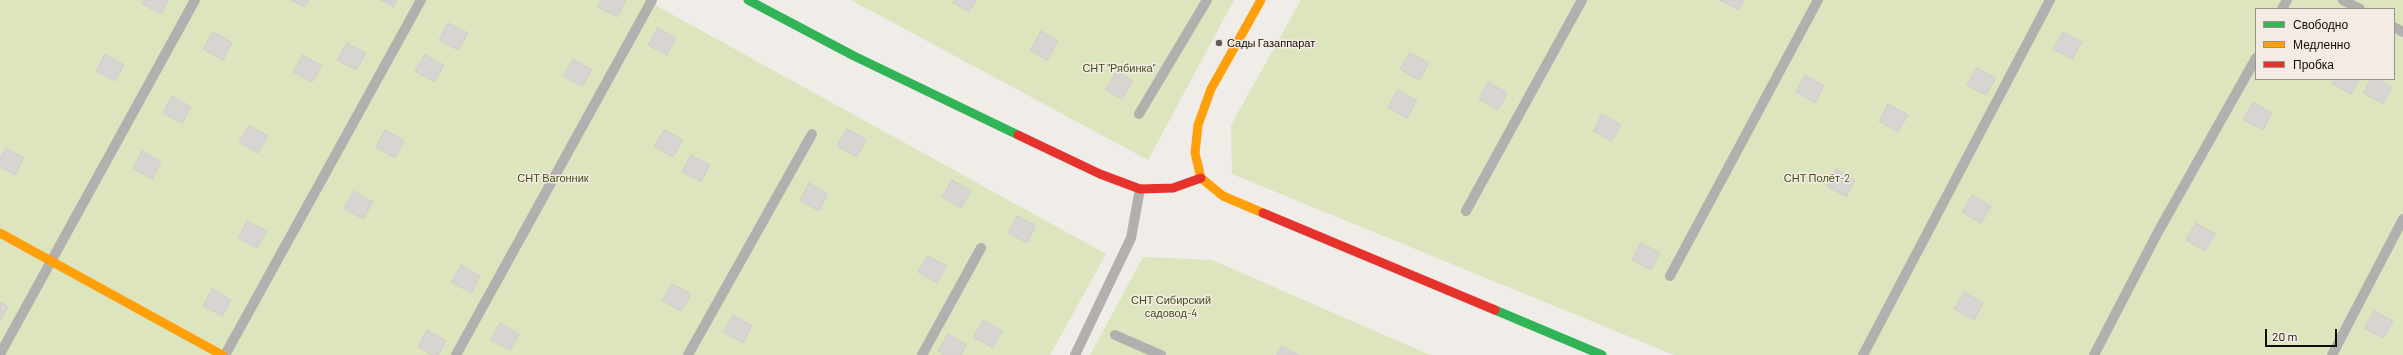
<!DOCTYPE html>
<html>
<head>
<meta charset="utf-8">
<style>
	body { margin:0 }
	#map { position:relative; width:2403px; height:355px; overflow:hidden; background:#f0ece8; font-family:Barlow,sans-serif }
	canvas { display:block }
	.legend { position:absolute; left:2255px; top:8px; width:140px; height:72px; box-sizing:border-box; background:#f4ebe4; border:1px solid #99938e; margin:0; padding:5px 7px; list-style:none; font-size:12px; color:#110e0c }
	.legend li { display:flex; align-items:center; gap:8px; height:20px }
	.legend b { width:20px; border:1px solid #99938e }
	.scale { position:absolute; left:2265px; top:329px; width:72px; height:18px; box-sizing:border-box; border:2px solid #110e0c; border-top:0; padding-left:5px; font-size:12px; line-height:14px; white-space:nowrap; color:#110e0c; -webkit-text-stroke:3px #f4ebe4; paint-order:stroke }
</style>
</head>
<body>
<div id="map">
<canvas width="2403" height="355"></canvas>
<ul class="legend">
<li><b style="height:5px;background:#30b455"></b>Свободно</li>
<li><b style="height:5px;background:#ff9f0a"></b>Медленно</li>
<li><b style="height:5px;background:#e5322d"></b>Пробка</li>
</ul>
<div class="scale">20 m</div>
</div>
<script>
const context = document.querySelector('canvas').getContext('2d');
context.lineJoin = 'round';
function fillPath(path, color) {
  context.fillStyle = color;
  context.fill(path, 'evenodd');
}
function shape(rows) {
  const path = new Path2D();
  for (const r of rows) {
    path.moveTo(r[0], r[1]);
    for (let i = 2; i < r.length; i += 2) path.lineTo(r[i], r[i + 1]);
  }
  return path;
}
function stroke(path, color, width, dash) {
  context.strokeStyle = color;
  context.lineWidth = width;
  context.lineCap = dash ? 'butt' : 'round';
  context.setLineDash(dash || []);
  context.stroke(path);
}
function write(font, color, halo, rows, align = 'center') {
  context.font = font + ' Barlow,sans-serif';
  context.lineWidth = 3;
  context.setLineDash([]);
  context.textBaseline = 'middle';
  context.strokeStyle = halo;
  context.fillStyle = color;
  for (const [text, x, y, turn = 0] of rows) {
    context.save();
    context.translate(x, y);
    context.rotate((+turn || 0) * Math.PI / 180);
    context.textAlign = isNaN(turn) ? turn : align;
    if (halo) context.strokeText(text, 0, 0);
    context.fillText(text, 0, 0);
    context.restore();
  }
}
fillPath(shape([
	[0,0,646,0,1106,254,1050,355,0,355],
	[851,0,1234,0,1148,160],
	[1301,0,2403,0,2403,355,1674,355,1232,174,1231,125],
	[2256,9,2394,9,2394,79,2256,79],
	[1143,257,1212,260,1430,355,1090,355]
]), '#dde5bf');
const building = shape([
	[144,0,169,0,161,14,142,4,144,0],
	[291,0,309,0,304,7,291,0],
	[381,0,397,0,394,7,381,0],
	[601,0,626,0,617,17,598,7,601,0],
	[954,0,977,0,969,12,953,3,954,0],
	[1720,0,1744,0,1738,10,1720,0],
	[448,23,468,33,458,50,439,40,448,23],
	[658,28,676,38,667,55,648,45,658,28],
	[1041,31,1058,41,1047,60,1030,50,1041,31],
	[213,32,232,43,223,60,203,49,213,32],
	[2063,32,2082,42,2072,59,2053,49,2063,32],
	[347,43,366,53,356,70,337,60,347,43],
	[1410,53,1429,63,1419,80,1400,69,1410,53],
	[105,54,124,65,115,81,96,71,105,54],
	[303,55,322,66,312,82,293,72,303,55],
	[425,55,444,65,434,82,415,71,425,55],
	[573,59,592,70,582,86,563,76,573,59],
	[1977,68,1996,78,1986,95,1967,85,1977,68],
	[1117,71,1133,81,1122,99,1105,90,1117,71],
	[1805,75,1824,86,1815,103,1796,92,1805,75],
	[2335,79,2360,79,2351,94,2332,83,2335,79],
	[2371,79,2378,79,2392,87,2383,104,2363,93,2371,79],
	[1488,82,1507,93,1498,110,1479,99,1488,82],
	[1398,90,1417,101,1407,118,1388,107,1398,90],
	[172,96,191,107,182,123,163,113,172,96],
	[2253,102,2272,113,2263,130,2243,119,2253,102],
	[1888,104,1908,115,1898,132,1879,121,1888,104],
	[1602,114,1621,125,1612,141,1593,131,1602,114],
	[249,125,268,136,258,153,239,142,249,125],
	[847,129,866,140,857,157,837,146,847,129],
	[385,130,404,141,395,158,376,147,385,130],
	[664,130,683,140,673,157,654,146,664,130],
	[6,148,24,158,15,175,0,167,0,158,6,148],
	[142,151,161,162,152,179,133,168,142,151],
	[691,155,710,165,701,182,682,172,691,155],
	[1836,169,1855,180,1846,197,1827,186,1836,169],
	[952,180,971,191,961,208,942,197,952,180],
	[809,183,828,194,819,211,800,200,809,183],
	[354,191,373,202,363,219,344,208,354,191],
	[1972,195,1991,206,1981,223,1962,212,1972,195],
	[1017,216,1036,226,1027,243,1008,233,1017,216],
	[247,221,267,231,257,248,238,238,247,221],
	[2196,223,2215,234,2205,251,2186,240,2196,223],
	[1641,243,1660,253,1651,270,1632,260,1641,243],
	[928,256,947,266,937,283,918,272,928,256],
	[461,265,480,276,471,293,451,282,461,265],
	[672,284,691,294,681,311,662,300,672,284],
	[212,289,231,300,222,316,203,306,212,289],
	[1964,292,1983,303,1974,320,1954,309,1964,292],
	[0,302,8,307,0,321,0,302],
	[2374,311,2393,321,2383,338,2364,328,2374,311],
	[733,315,752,326,743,343,723,332,733,315],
	[983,320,1002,331,993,348,974,337,983,320],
	[500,323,519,334,510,350,491,340,500,323],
	[427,330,446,341,438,355,432,355,418,347,427,330],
	[948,334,967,345,961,355,945,355,938,351,948,334],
	[1282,346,1299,355,1277,355,1282,346]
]);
fillPath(building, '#d8d4d1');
stroke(building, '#d2cecb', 1);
stroke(shape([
	[2343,0,2360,9],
	[2282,9,2287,0],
	[2394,27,2403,32],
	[1139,114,1207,0],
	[1466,211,1582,0],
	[1670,276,1818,0],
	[1115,335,1161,355],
	[0,354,195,0],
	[225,355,421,0],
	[456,355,652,0],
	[688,355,812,134],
	[922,355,981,248],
	[1075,355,1131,238,1140,189],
	[1863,355,2050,0],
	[2094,355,2158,232,2256,58],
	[2332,355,2403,219]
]), '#b2b0ae', 10);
stroke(shape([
	[748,0,854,56,1018,135],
	[1495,310,1602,355]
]), '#30b455', 9);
stroke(shape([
	[1261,0,1211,89,1198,125,1195,153,1201,178,1223,196,1263,213],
	[0,233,222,355]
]), '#ff9f0a', 9);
stroke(shape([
	[1018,135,1100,174,1140,189,1173,188,1201,178],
	[1263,213,1495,310]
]), '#e5322d', 9);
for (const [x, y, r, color] of [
	[1219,43,4,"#5f5c59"]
]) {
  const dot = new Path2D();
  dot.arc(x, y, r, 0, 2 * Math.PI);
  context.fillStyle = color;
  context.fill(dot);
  stroke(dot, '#f4ebe4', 1.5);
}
write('11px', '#110e0c', '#f4ebe4', [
	["Сады Газаппарат",1227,43]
], 'left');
write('11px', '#444f18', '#f4ebe4', [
	["СНТ \"Рябинка\"",1119,68],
	["СНТ Вагонник",553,178],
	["СНТ Полёт-2",1817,178],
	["СНТ Сибирский",1171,300],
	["садовод-4",1171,313]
]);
</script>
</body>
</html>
